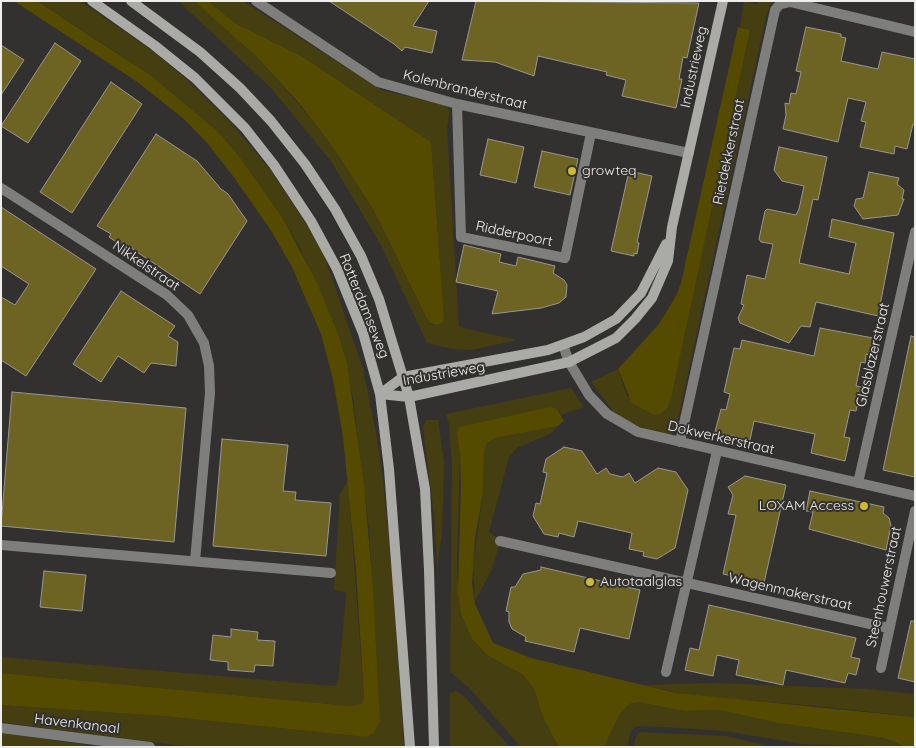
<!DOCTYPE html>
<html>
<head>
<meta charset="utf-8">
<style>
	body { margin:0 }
	#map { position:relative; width:916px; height:748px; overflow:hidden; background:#32312f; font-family:Quicksand,sans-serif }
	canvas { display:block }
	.frame { position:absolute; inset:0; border:2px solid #eeeeec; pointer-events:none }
</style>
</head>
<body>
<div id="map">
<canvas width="916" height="748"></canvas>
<div class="frame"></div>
</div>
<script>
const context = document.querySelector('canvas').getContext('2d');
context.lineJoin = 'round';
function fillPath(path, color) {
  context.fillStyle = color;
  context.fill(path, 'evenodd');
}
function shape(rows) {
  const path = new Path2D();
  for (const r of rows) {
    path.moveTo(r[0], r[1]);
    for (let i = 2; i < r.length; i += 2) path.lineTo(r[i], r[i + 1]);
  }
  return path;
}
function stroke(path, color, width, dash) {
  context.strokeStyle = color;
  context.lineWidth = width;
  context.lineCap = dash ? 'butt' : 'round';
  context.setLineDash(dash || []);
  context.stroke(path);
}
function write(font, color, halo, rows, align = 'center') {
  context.font = font + ' Quicksand,sans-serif';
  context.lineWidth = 4;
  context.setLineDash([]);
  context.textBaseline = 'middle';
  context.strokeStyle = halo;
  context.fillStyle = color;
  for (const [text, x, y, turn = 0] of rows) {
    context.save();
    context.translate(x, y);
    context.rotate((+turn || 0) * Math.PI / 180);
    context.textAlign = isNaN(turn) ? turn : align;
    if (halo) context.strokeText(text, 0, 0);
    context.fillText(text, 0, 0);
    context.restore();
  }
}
fillPath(shape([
	[37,1,80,1,150,49,185,78,230,122,272,172,306,224,324,255,363,369,376,433,383,480,393,584,404,747,190,747,1,722,1,705,163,716,366,737,379,701,369,529,353,398,338,334,300,248,282,217,149,74],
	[178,1,194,1,222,24,255,55,299,104,337,153,374,211,429,323,432,325,436,325,444,317,431,142,303,57,235,23,208,1,243,1,381,90,444,105,450,110,447,129,459,327,517,340,472,350,452,349,427,343,382,247,331,161,270,87],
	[744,1,757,4,758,1,774,1,770,5,766,17,676,428,670,437,654,433,616,415,591,382,618,369,627,396,668,407,750,30,740,27],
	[571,388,584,407,561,415,557,409,457,434,460,454,457,570,461,614,472,639,487,655,523,675,534,689,544,720,559,747,521,747,470,689,450,672,452,468,449,424,446,414],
	[426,420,438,420,444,462,442,535,437,567,434,515,423,428],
	[558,426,550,434,517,448,509,457,489,532,499,539,499,546,492,569,475,601,473,565,483,493,484,452,487,443,495,438],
	[348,481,364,698,361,704,350,706,1,673,1,657,334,686,338,683,346,596,345,592,334,590,340,494],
	[716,683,867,689,915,694,915,717,827,707,686,695,644,685],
	[456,691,462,694,510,747,450,747,450,693],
	[639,702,684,711,719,710,778,723,885,738,906,747,802,744,725,731,646,726,635,727,630,733,628,747,604,747,620,712,629,704],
	[639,732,726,736,773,747,634,747,635,739],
	[1,733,51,740,102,747,1,747]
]), '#453e10');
fillPath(shape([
	[14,1,37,1,93,38,149,74,219,133,240,158,282,217,316,281,338,334,347,364,364,484,373,589,380,721,373,734,366,737,163,716,1,705,1,673,350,706,361,704,364,698,356,569,343,437,333,379,321,334,292,267,272,232,233,176,208,144,184,119,136,81],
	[194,1,208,1,235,23,303,57,431,142,444,317,442,323,436,325,429,323,374,211,337,153,300,104,255,55],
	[738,27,750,30,672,393,668,407,662,413,654,415,632,403,618,369,659,324,676,296,681,283],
	[550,407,557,409,564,421,558,426,495,438,487,443,484,452,483,493,475,538,472,584,475,604,493,643,531,658,676,693,915,717,915,747,906,747,885,738,778,723,719,710,684,711,639,702,629,704,620,713,604,747,559,747,544,720,534,689,523,675,487,655,472,639,461,614,458,593,461,485,460,454,457,434,459,427]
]), '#554b00');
const building = shape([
	[329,1,429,1,413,26,437,31,432,53,405,47,402,51,394,44,329,1],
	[476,1,699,3,687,58,683,57,679,79,682,79,676,108,622,96,626,80,606,75,607,72,538,56,534,76,495,62,462,60,476,1],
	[806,27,841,34,841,37,846,38,841,61,878,69,882,52,915,59,915,125,913,124,907,149,895,146,894,154,860,147,866,122,861,121,866,102,848,98,838,142,783,129,786,115,785,103,789,104,791,93,796,94,801,72,796,71,806,27],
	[55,43,81,61,28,143,1,126,55,43],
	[1,45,24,60,1,95,1,45],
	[111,82,142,104,72,213,40,192,111,82],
	[156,134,197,161,221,189,228,194,247,221,200,294,125,244,123,247,109,237,111,234,97,226,156,134],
	[488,139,524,147,516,183,480,175,488,139],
	[779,147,827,157,818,200,813,199,799,263,849,274,856,243,829,237,832,219,894,233,878,316,816,302,810,327,801,326,789,343,740,323,738,318,744,305,741,304,747,275,765,279,773,244,761,242,759,239,765,211,767,209,796,215,799,209,804,186,782,181,774,170,779,147],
	[542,151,578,159,570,195,534,187,542,151],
	[629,171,652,176,637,242,639,243,637,254,634,253,634,256,611,251,629,171],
	[869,172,899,178,897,184,904,190,902,199,904,199,898,215,863,219,854,206,856,199,863,198,869,172],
	[1,207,96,269,26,376,1,360,1,297,15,305,29,284,1,266,1,207],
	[464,245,501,254,499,262,516,266,518,257,555,266,553,273,564,280,567,285,566,297,559,303,541,308,492,314,498,291,456,282,464,245],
	[121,291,175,326,168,336,178,342,176,366,151,363,144,373,118,356,101,382,73,364,121,291],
	[820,328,873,338,869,355,866,354,865,363,861,362,856,386,862,387,856,411,850,410,844,437,850,438,845,461,811,453,815,434,754,421,750,440,728,435,726,443,718,441,719,433,715,432,721,409,726,410,730,394,724,392,734,348,740,349,742,340,814,356,820,328],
	[911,336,915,337,915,477,883,470,911,336],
	[12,392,186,408,174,542,1,526,12,392],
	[222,439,288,445,283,491,296,492,295,500,331,503,326,556,213,546,222,439],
	[564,447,582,451,597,474,606,468,610,474,623,477,629,473,635,483,658,468,676,472,688,490,675,548,657,559,643,556,644,552,629,549,632,533,578,521,574,537,559,533,558,537,544,534,533,516,536,503,540,504,547,473,543,472,546,459,564,447],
	[745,476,786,485,764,583,723,574,736,515,728,514,733,495,728,487,745,476],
	[810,491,884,507,883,513,889,518,891,526,886,550,809,529,813,512,806,511,810,491],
	[541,567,640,590,629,639,580,628,574,652,525,641,526,637,512,629,509,622,509,612,506,611,511,587,515,587,523,574,541,570,541,567],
	[44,571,86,575,82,611,40,607,44,571],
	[709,605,856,638,851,657,860,659,856,675,848,673,845,683,786,670,783,685,736,675,739,660,717,655,713,676,685,670,690,648,699,650,709,605],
	[911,621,915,621,915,682,898,678,911,621],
	[231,629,258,632,257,640,275,641,273,666,255,665,254,672,228,670,228,662,210,660,213,635,231,637,231,629]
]);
fillPath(building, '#6d6322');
stroke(building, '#979794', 1);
stroke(shape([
	[256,1,378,82,457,104,689,153],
	[457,104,461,237,565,258,591,133],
	[1,188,167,295,188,315,204,343,209,366,210,393,195,561],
	[563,345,569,362,589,395,607,414,638,432,915,496],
	[680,442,775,10,780,4,790,2,915,32],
	[858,483,915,232],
	[500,541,888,628],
	[1,545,331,573],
	[881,668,915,511],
	[666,672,717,451],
	[1,728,150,747]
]), '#7e7e7d', 10);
stroke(shape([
	[92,1,154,45,195,78,245,128,274,165,311,221,337,269,363,333,380,394,389,469,410,747],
	[131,1,200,52,240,88,271,121,305,164,335,209,361,256,379,299,409,397,425,489,429,570,434,747],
	[380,394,409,397,569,362,616,338,635,319,652,298,668,261,672,227,723,1],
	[380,394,403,377,548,350,584,337,616,319,641,293,666,244]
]), '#aaaaa7', 10);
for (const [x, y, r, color] of [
	[572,171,5,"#ccb939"],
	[864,506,5,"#ccb939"],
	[590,582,5,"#ccb939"]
]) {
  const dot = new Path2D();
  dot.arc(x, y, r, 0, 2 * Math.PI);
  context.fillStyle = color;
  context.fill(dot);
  stroke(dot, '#32312f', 2);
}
write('14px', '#eeeeec', '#32312f', [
	["Industrieweg",694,67,-78],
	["Kolenbranderstraat",465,90,14],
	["Rietdekkerstraat",729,152,-78],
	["Ridderpoort",514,234,12],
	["Nikkelstraat",146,266,34],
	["Rotterdamseweg",364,306,68],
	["Glasblazerstraat",873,355,-77],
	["Industrieweg",444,374,-10],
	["Dokwerkerstraat",721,438,13],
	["Steenhouwerstraat",884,587,-78],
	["Wagenmakerstraat",790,592,13],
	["Havenkanaal",77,724,7]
]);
write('14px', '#eeeeec', '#32312f', [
	["growteq",582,171],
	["LOXAM Access",854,506,"right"],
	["Autotaalglas",600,582]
], 'left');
</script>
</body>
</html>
